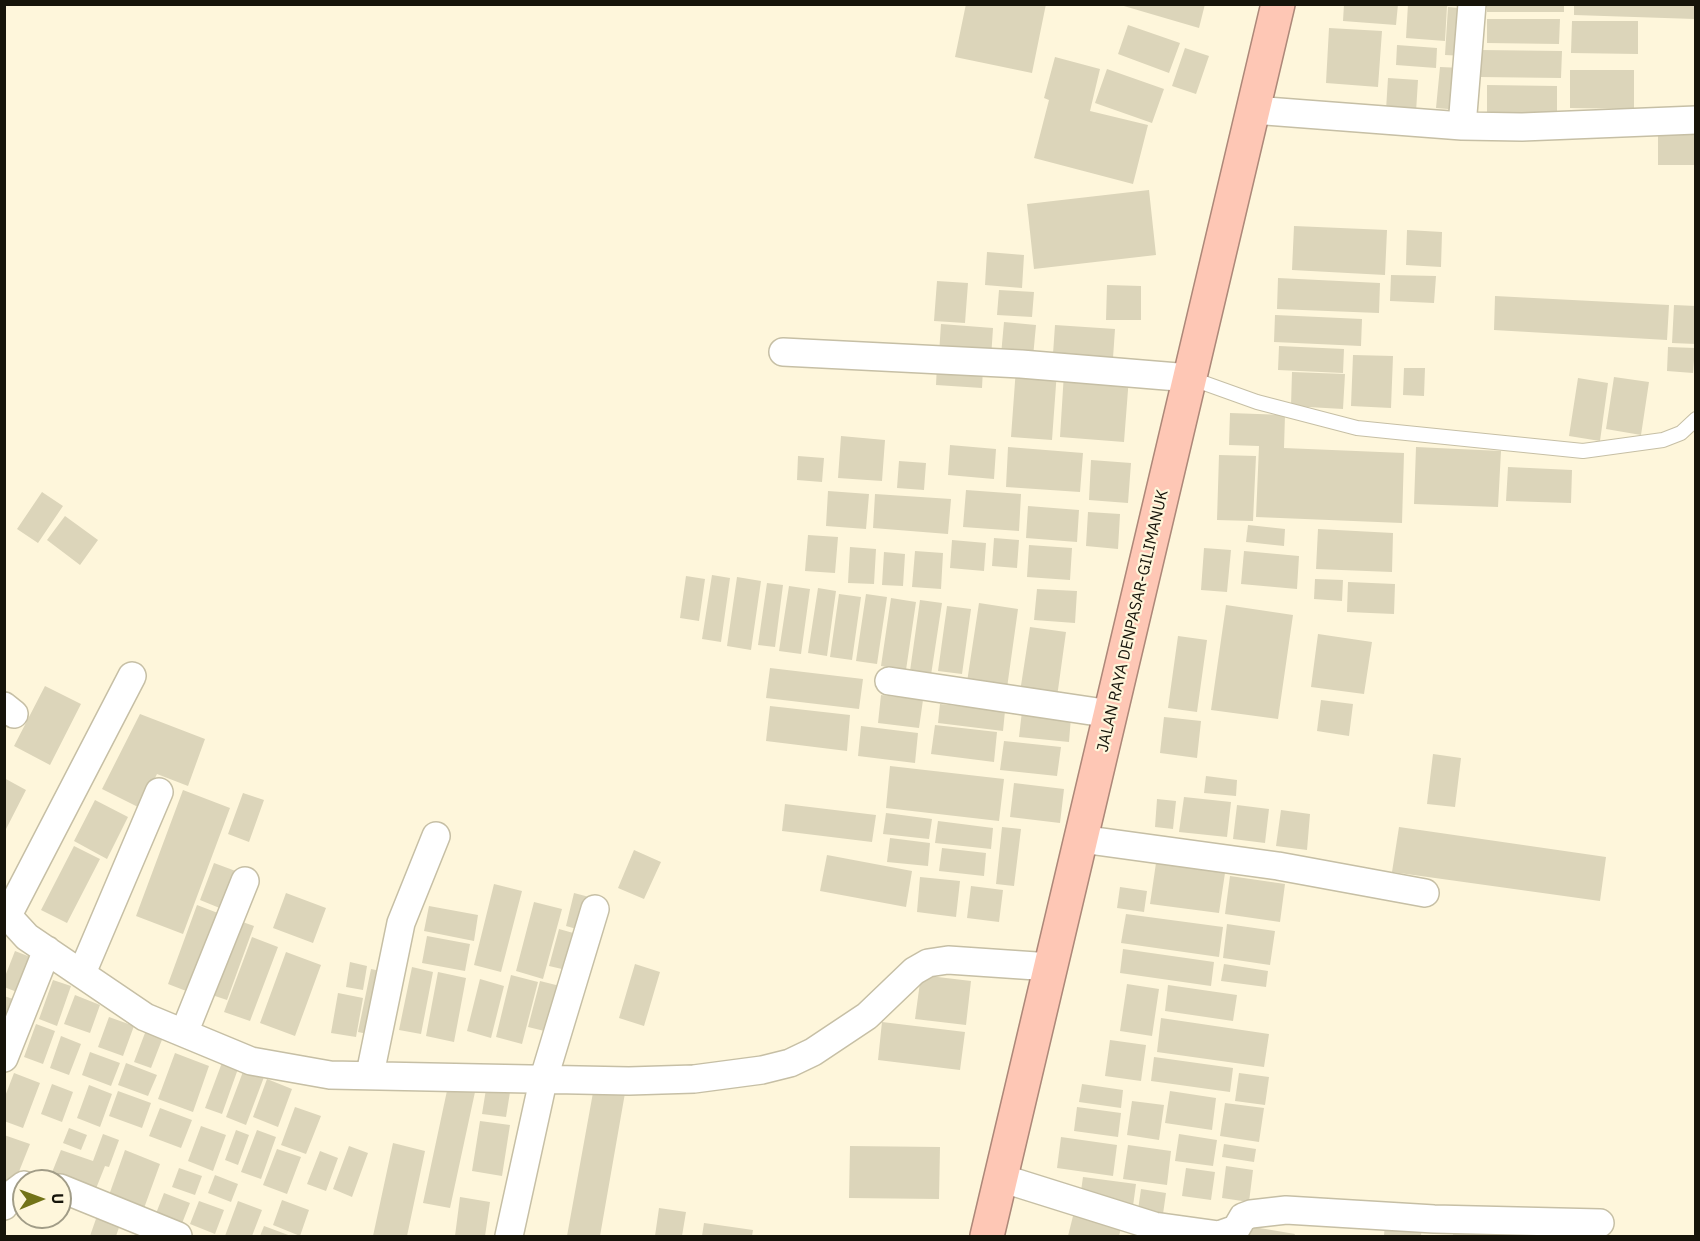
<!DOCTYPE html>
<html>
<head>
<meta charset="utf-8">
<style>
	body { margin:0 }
	#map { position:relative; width:1700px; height:1241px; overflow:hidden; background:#fef6db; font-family:"IBM Plex Sans",sans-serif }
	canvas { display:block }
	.frame { position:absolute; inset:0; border:6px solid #16140a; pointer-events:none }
	.north { position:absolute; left:12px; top:1169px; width:60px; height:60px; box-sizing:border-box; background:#fef6db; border:2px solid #a19c87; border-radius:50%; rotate:89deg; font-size:16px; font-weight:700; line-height:24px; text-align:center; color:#16140a }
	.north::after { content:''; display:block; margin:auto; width:21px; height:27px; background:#727318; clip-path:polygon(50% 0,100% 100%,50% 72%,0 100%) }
</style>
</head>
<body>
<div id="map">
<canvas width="1700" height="1241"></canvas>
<div class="frame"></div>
<div class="north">U</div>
</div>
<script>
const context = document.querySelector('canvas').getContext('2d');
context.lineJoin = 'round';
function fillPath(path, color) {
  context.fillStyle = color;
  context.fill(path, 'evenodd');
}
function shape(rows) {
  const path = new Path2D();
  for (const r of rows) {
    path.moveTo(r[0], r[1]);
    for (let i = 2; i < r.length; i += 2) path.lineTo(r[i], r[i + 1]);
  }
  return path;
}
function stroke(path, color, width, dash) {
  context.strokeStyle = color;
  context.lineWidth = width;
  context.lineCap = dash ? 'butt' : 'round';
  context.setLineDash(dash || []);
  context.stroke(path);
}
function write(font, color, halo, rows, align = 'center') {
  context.font = font + ' "IBM Plex Sans",sans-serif';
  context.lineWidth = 4.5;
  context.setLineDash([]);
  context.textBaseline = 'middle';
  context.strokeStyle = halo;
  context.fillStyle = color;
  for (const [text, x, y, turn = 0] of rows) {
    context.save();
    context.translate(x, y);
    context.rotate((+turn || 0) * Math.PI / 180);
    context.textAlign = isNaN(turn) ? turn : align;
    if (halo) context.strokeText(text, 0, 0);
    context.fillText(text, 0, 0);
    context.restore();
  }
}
fillPath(shape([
	[966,4,1046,4,1032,73,955,57],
	[1117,4,1205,4,1199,28],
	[1344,4,1398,4,1396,25,1343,21],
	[1408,4,1447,6,1445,41,1406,38],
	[1487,4,1564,4,1564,12,1487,12],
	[1574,4,1696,4,1695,19,1574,15],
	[1448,7,1469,9,1465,56,1445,55],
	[1487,19,1560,19,1559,44,1487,43],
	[1572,21,1638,21,1638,54,1571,53],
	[1128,25,1180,43,1169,73,1118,54],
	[1329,28,1382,31,1378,87,1326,83],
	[1397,45,1437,48,1436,68,1396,65],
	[1185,48,1209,56,1196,94,1172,86],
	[1481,50,1562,51,1561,78,1480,77],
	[1055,57,1100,69,1090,111,1148,125,1133,184,1034,158,1049,100,1044,98],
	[1440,67,1462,68,1460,110,1436,108],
	[1107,69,1164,89,1152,123,1095,103],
	[1570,70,1634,70,1634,109,1570,108],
	[1388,78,1418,80,1416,112,1386,110],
	[1487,85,1557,86,1557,118,1487,118],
	[1658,129,1696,129,1696,165,1658,165],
	[1149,190,1156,255,1034,269,1027,204],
	[1294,226,1387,230,1385,275,1292,270],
	[1407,230,1442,232,1441,267,1406,265],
	[987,252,1024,255,1022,288,985,285],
	[1391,275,1436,276,1434,303,1390,301],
	[1278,278,1380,283,1379,313,1277,309],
	[937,281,968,283,965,323,934,321],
	[1107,285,1141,286,1141,320,1106,320],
	[999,290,1034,292,1032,317,997,315],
	[1495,296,1669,305,1667,340,1494,330],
	[1674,305,1696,306,1696,344,1672,343],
	[1275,315,1362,319,1361,346,1274,342],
	[1004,322,1036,325,1033,357,1001,355],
	[941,324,993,328,991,358,939,354],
	[1055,325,1115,329,1113,358,1053,354],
	[1279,346,1344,349,1343,373,1278,370],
	[1668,347,1695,348,1693,373,1667,371],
	[1353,355,1393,356,1391,408,1351,406],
	[937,364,983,368,982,388,936,385],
	[1016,368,1057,371,1052,440,1011,437],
	[1404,368,1425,368,1424,396,1403,395],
	[1292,372,1345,374,1343,409,1291,406],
	[1064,373,1129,377,1124,442,1060,437],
	[1614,377,1649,382,1641,435,1606,429],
	[1578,378,1608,383,1600,441,1569,436],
	[1230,413,1285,415,1284,448,1404,453,1402,523,1256,517,1259,446,1229,445],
	[841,436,885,440,882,481,838,478],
	[950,445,996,449,994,479,948,475],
	[1008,447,1083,453,1080,492,1006,487],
	[1416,447,1501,451,1498,507,1414,504],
	[1219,455,1256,456,1253,521,1217,520],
	[798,456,824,458,822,482,797,480],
	[1091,460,1131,463,1128,503,1089,500],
	[899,461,926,463,924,490,897,488],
	[1508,467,1572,470,1571,503,1506,501],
	[966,490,1021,494,1019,531,963,527],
	[828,491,869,494,866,529,826,526],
	[42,492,63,506,38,543,17,529],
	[875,494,951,499,948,534,873,528],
	[1028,506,1079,510,1077,542,1026,538],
	[1088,512,1120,514,1118,549,1086,546],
	[65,516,98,540,80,565,47,540],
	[1248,525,1285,529,1284,546,1246,542],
	[1318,529,1393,533,1392,572,1316,569],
	[808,535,838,537,835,573,805,571],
	[994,538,1019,540,1017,568,992,566],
	[952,540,986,543,984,571,950,568],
	[1029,545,1072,548,1070,580,1027,577],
	[850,547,876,549,874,584,848,583],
	[1204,548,1231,550,1227,592,1201,590],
	[915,551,943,553,941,589,912,587],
	[1244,551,1299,556,1297,589,1241,584],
	[884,552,905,554,903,586,882,585],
	[712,575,730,578,721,642,702,639],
	[686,576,705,579,699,621,680,618],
	[737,577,761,581,751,650,727,646],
	[1315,579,1343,580,1342,601,1314,599],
	[1348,582,1395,584,1394,614,1347,612],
	[767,583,783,585,775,647,758,645],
	[789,586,810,589,801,654,779,651],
	[818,588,836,591,827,656,808,653],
	[1037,589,1077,591,1075,623,1034,620],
	[839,594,861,597,852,660,830,657],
	[866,594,887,597,877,664,856,661],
	[891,598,916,602,906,670,881,666],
	[920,600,942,603,931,675,910,671],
	[979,603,1018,609,1007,688,967,682],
	[1226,605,1293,615,1278,719,1211,710],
	[947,606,971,609,962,674,938,671],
	[1030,627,1066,632,1057,697,1020,692],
	[1318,634,1372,642,1364,694,1311,687],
	[1178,636,1207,640,1197,712,1168,708],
	[770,668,863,679,859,709,766,698],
	[45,686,81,704,50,765,14,746],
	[881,695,923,700,919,728,878,723],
	[1321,700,1353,704,1349,736,1317,731],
	[940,704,1005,711,1003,731,938,723],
	[770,706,850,715,847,751,766,741],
	[1022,711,1071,717,1069,742,1019,737],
	[140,714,205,739,188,786,157,774,140,808,102,789],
	[1164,717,1201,721,1197,758,1160,753],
	[935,725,997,732,994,762,931,754],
	[861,726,918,733,915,763,858,756],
	[1004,741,1061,747,1057,776,1000,770],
	[1433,754,1461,758,1455,807,1427,804],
	[890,766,1004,779,999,821,886,808],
	[1206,776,1237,780,1236,796,1204,793],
	[4,778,26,790,4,833],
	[1014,783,1064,789,1060,823,1010,817],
	[183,790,230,808,183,934,136,916],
	[243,793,264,800,249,842,228,834],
	[1184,797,1231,802,1227,837,1179,832],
	[1157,799,1176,801,1173,829,1155,827],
	[95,800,128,817,107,859,74,841],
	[785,804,876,815,872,842,782,831],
	[1237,805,1269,809,1265,843,1233,839],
	[1281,810,1310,814,1307,850,1276,846],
	[886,813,932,819,929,839,883,834],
	[938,821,993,828,991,849,935,843],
	[1002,827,1021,829,1014,886,996,884],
	[1399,827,1606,857,1600,901,1392,872],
	[890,838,930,843,928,866,887,862],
	[74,846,100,859,67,923,41,910],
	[942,848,986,853,984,876,939,871],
	[634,850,661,862,644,899,618,888],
	[827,855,912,871,906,907,820,891],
	[214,863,241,873,227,911,200,900],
	[1156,863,1225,873,1219,913,1150,904],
	[1230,876,1285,884,1280,922,1225,914],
	[920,877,960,881,956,917,917,912],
	[494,884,522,891,501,972,474,965],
	[971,886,1003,890,999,922,967,918],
	[1120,887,1147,891,1144,912,1117,908],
	[286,893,326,908,313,943,273,928],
	[574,893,593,898,584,931,566,926],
	[534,902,562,909,543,979,516,971],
	[197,905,223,915,194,994,168,984],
	[429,906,478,915,474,941,424,931],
	[1126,914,1223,927,1219,957,1121,943],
	[234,919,254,926,227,1000,206,993],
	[1227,924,1275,931,1270,965,1223,958],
	[559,929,584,936,575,972,549,966],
	[427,936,470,944,465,971,422,963],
	[252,937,278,947,250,1021,224,1012],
	[1123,949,1214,962,1211,986,1120,973],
	[15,951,38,960,25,995,4,987,4,979],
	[286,952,321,965,295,1036,260,1023],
	[350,962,367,966,363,990,346,987],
	[635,964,660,972,644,1026,619,1018],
	[1224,964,1268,971,1266,987,1221,981],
	[412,967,433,972,421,1034,399,1030],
	[371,969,390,973,377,1036,358,1032],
	[438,972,466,978,454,1042,426,1036],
	[511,975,538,982,522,1044,496,1037],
	[921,975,971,981,966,1025,915,1019],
	[480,979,504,986,491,1038,467,1031],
	[53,980,71,986,57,1026,39,1019],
	[540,981,568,988,557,1034,528,1027],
	[1127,984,1159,989,1152,1036,1120,1031],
	[1168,985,1237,995,1233,1021,1165,1011],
	[338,993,363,998,356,1037,331,1033],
	[75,995,100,1005,90,1033,64,1024],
	[4,996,22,1002,4,1030],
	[109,1017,134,1026,123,1056,98,1047],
	[1161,1018,1269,1034,1264,1067,1157,1052],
	[882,1022,965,1032,960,1070,878,1060],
	[36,1024,55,1031,43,1064,24,1057],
	[148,1025,165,1032,151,1068,134,1062],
	[61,1036,81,1044,69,1075,50,1068],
	[1110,1040,1146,1045,1141,1081,1105,1076],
	[90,1052,120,1063,111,1086,82,1075],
	[175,1053,209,1066,193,1112,158,1099],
	[1154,1057,1233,1068,1230,1092,1151,1081],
	[223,1060,239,1066,222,1114,205,1108],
	[126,1063,157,1075,148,1096,118,1085],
	[244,1069,264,1077,246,1125,226,1117],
	[14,1073,40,1083,23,1128,4,1121,4,1099],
	[1239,1073,1269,1077,1265,1105,1235,1101],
	[267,1079,292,1089,278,1127,253,1117],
	[487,1083,511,1086,506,1117,482,1114],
	[52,1084,73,1092,62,1122,41,1114],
	[1082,1084,1123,1090,1121,1108,1079,1102],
	[89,1085,112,1094,100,1127,77,1118],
	[448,1086,475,1092,450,1208,423,1203],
	[594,1087,625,1093,600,1236,567,1236],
	[118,1091,151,1103,142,1128,109,1116],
	[1170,1091,1216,1098,1212,1130,1165,1123],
	[1132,1101,1164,1105,1159,1140,1127,1135],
	[1225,1103,1264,1108,1259,1142,1220,1136],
	[295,1107,321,1116,306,1154,281,1145],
	[1077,1107,1121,1113,1118,1137,1074,1131],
	[160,1108,192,1120,181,1148,149,1136],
	[480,1121,510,1125,502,1176,472,1171],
	[201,1126,226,1135,213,1171,188,1161],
	[69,1128,87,1135,81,1150,63,1143],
	[236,1130,249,1135,238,1165,225,1160],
	[257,1130,276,1137,261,1179,241,1172],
	[103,1134,119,1140,109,1167,105,1166,95,1191,51,1175,61,1150,93,1161],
	[1179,1134,1217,1140,1213,1166,1175,1161],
	[4,1135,30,1144,14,1184,4,1180],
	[1061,1137,1117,1145,1113,1176,1057,1168],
	[393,1143,425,1151,407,1236,373,1236],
	[1224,1144,1256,1149,1254,1162,1222,1157],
	[1128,1145,1171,1151,1167,1185,1123,1179],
	[349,1146,368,1153,352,1197,333,1189],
	[850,1146,940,1147,939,1199,849,1198],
	[277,1149,301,1157,287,1194,263,1185],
	[125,1150,160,1164,143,1211,108,1198],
	[320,1151,338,1158,326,1191,307,1184],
	[1226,1166,1253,1170,1249,1202,1222,1198],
	[179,1168,202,1176,195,1195,172,1187],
	[1186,1168,1215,1172,1211,1200,1182,1196],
	[215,1175,238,1184,231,1202,208,1193],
	[1083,1177,1136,1184,1133,1206,1080,1198],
	[1141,1189,1166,1193,1163,1214,1138,1210],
	[164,1193,190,1203,181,1226,155,1216],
	[460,1197,490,1202,485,1236,455,1236],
	[282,1200,309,1210,300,1236,273,1225],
	[199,1201,224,1210,215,1234,190,1224],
	[238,1201,262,1210,252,1236,225,1236],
	[659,1208,686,1212,682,1236,655,1236],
	[1074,1212,1122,1224,1119,1236,1068,1236],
	[98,1213,121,1222,116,1236,90,1236],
	[33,1217,59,1217,56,1225],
	[1385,1222,1422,1224,1421,1236,1384,1236],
	[704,1223,753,1230,752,1236,702,1236],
	[1454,1223,1500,1226,1499,1236,1453,1236],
	[1242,1225,1295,1234,1294,1236,1241,1236],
	[264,1226,291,1236,260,1236]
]), '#dcd5ba');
const lane = shape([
	[1190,378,1257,402,1357,428,1583,451,1663,440,1681,433,1696,419]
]);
const street = shape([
	[1253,110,1462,126,1522,127,1696,120],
	[1462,126,1472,4],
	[783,352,1021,364,1190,378],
	[889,681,1111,714],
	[4,706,14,714],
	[1081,839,1278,866,1425,893],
	[4,912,27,937,145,1017,251,1061,330,1075,629,1081,694,1079,762,1070,790,1063,813,1052,867,1016,914,971,928,963,948,960,1051,967],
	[8,915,132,676],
	[82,973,159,792],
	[184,1033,245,881],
	[4,1058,47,950],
	[370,1074,401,923,436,836],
	[1001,1178,1154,1226,1219,1235,1236,1229,1243,1217,1251,1214,1286,1210,1434,1219,1600,1223],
	[60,1188,178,1236],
	[4,1206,12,1194,24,1185],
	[509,1236,543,1081,595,909]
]);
const highway = shape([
	[987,1236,1278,4]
]);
stroke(lane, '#c6bfa5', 16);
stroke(street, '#c6bfa5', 30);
stroke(highway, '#ad8879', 36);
stroke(lane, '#fff', 14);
stroke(street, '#fff', 27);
stroke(highway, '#fec7b5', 33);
write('16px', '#16140a', '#fef6db', [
	["JALAN RAYA DENPASAR-GILIMANUK",1133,621,-77]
]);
</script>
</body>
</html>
